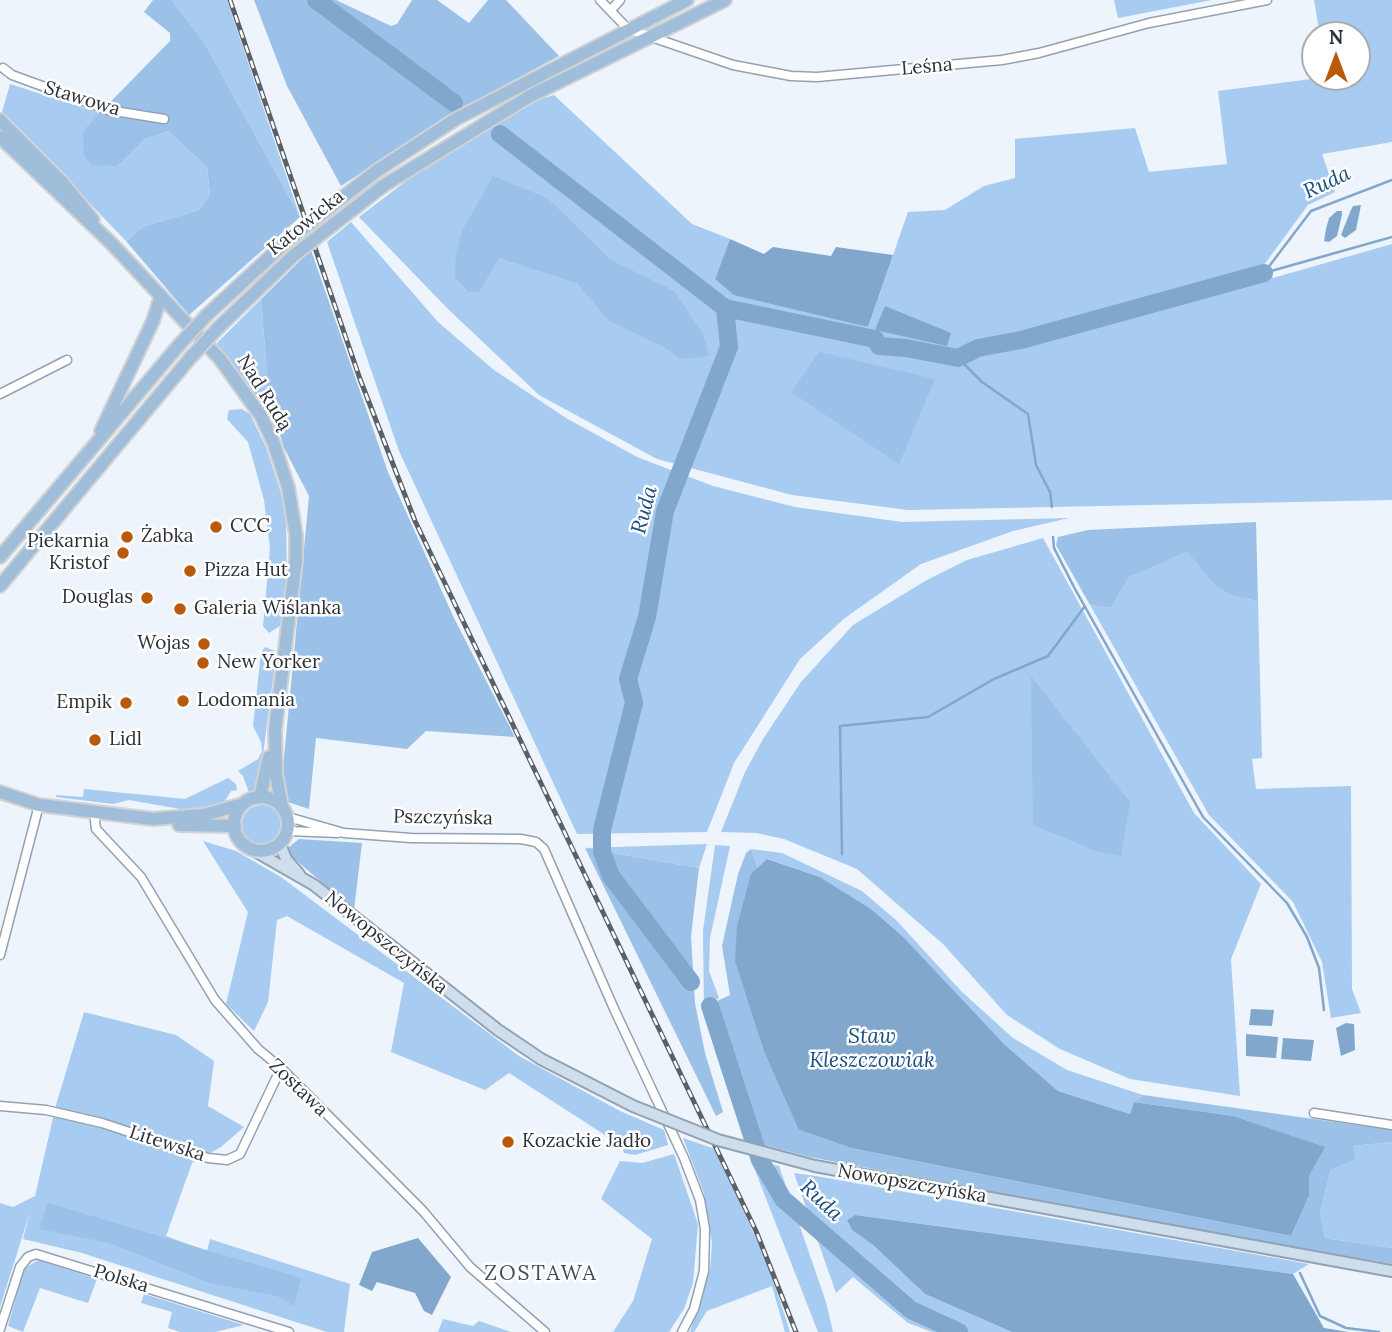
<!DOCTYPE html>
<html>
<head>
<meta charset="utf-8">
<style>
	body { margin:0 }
	#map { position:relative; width:1392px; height:1332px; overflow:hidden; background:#edf4fc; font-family:Lora,serif }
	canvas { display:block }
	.north { position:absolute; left:1301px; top:21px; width:70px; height:70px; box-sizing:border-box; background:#fff; border:2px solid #aaadaf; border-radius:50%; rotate:0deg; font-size:19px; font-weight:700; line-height:28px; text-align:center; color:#2a3138 }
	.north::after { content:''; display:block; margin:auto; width:24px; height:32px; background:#b85a09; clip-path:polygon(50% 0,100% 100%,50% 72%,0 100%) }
</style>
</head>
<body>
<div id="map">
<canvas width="1392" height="1332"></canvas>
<div class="north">N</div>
</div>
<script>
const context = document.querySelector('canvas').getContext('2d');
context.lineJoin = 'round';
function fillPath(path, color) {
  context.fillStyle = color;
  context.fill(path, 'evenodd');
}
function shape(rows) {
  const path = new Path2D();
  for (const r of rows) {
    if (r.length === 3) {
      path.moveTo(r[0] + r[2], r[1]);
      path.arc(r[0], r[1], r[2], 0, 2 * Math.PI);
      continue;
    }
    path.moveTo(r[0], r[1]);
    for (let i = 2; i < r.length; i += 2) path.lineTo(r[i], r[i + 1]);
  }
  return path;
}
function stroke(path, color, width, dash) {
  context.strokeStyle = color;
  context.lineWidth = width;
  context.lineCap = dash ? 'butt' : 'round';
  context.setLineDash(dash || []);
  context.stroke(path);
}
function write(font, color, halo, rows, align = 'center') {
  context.font = font + ' Lora,serif';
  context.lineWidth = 5;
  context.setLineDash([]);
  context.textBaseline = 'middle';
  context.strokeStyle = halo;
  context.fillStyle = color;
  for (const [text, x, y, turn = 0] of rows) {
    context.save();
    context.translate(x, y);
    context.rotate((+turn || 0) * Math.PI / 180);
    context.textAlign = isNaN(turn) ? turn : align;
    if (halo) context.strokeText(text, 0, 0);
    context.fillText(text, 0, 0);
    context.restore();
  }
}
fillPath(shape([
	[172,0,227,0,300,217,204,42],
	[1114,0,1212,0,1118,18],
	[1314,0,1392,0,1392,142,1322,154,1335,192,1308,205,1261,269,1273,278,1392,244,1392,500,908,510,792,495,657,459,539,395,448,309,359,217,418,172,538,100,554,95,692,224,730,239,715,279,868,327,908,212,945,210,984,186,1015,178,1015,139,1135,128,1149,172,1227,164,1218,91,1327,77,1357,77,1357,35,1320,35],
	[10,84,100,113,83,130,118,166,145,139,168,131,207,167,210,195,199,210,145,226,126,241,2,112],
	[351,222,438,322,494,370,566,418,637,457,713,486,795,507,902,522,1069,518,1013,531,921,564,845,618,800,659,734,763,707,832,577,834,399,451,327,242],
	[261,299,269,397,280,436,216,344],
	[242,409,250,414,266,447,281,493,286,523,287,577,281,625,269,633,263,626,270,548,264,500,248,442,227,419,229,410],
	[1043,538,1194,813,1261,884,1231,959,1240,1096,1130,1079,1060,1049,1007,1015,943,944,857,869,784,839,756,833,721,832,745,772,763,739,801,682,853,625,925,581,967,560],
	[1187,550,1215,586,1232,596,1258,601,1262,758,1252,759,1256,789,1351,786,1352,989,1361,1013,1331,1018,1322,962,1293,902,1209,815,1090,605,1111,608,1129,577],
	[265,647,275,651,276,656,259,785,252,794,249,793,243,776,238,771,258,759,262,751,261,742,253,726,261,653],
	[228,778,236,784,237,790,231,791,223,804,186,810,129,800,113,804,56,797,56,795,83,797,84,789,185,799],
	[262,825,20],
	[203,841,236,851,281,877,519,1056,620,1111,664,1130,668,1145,635,1155,624,1153,622,1146,509,1073,485,1090,391,1052,404,983,287,916,277,920,268,1002,254,1031,226,1004,248,912],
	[707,844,699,868,585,848],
	[715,845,730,846,710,938,709,971,719,998,704,1007,703,931],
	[751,849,782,853,862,891,896,920,962,992,1013,1038,1067,1070,1143,1095,1134,1102,1130,1114,1058,1091,1004,1044,871,909,820,877,768,859,758,868],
	[84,1012,176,1035,214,1061,208,1106,244,1127,221,1147,192,1163,166,1236,207,1251,210,1239,350,1284,344,1332,327,1332,82,1253,23,1239,30,1212,0,1307,0,1203,13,1207,35,1196,56,1105],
	[683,1138,715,1149,769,1267,790,1332,785,1332,772,1286,707,1311,694,1332,690,1332,710,1270,712,1243,704,1193],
	[1392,1142,1392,1248,1325,1238,1320,1212,1331,1170,1356,1159,1353,1146],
	[674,1154,698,1224,693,1283,684,1309,669,1332,613,1332,633,1301,652,1239,601,1199,620,1161,642,1163],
	[751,1160,779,1166,826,1302,833,1332,818,1332],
	[794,1173,816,1176,1309,1264,1293,1274,855,1215,847,1220,852,1230,873,1245,925,1294,1012,1332,932,1332,908,1323,853,1277,836,1293],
	[38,1260,97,1279,88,1303,40,1288,23,1332,8,1326,24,1269],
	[144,1294,244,1325,215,1332,180,1332,168,1328,172,1312,141,1303],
	[443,1319,473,1326,479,1321,511,1332,438,1332]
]), '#a7cbf1');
fillPath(shape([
	[153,0,172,0,204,42,300,217,189,315,126,241,145,226,199,210,210,195,207,167,168,131,145,139,118,166,92,165,84,156,83,130,170,41,170,33,144,12],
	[254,0,336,0,391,26,397,24,412,0,437,0,469,23,488,0,506,0,559,56,453,113,341,186,287,86],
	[493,176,547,198,611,260,674,291,703,334,709,356,681,359,666,348,609,321,577,283,499,258,479,292,468,292,455,277,456,253,462,231],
	[311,250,388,472,454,618,515,737,426,731,407,749,316,738,309,809,288,802,283,768,309,496,284,448,269,397,261,299],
	[819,352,935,379,899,464,791,392],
	[1256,522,1258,601,1232,596,1215,586,1187,551,1129,577,1111,608,1090,605,1056,545,1058,537,1088,530],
	[1031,676,1130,802,1121,856,1096,851,1033,825],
	[299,839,362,843,354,910,290,855,289,847],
	[585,848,699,868,691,936,695,1003,705,1053,723,1112,716,1116],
	[751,849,758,868,751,877,799,1130,851,1148,1291,1236,1309,1196,1309,1176,1324,1147,1234,1116,1134,1102,1143,1095,1392,1130,1392,1142,1353,1146,1356,1159,1331,1170,1320,1212,1325,1238,1392,1248,1392,1264,1150,1222,810,1157,744,1140,715,1051,704,1007,730,995,722,946,738,874,746,853],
	[48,1203,301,1278,294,1306,277,1296,210,1283,109,1243,39,1229]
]), '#9bc1e9');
fillPath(shape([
	[1361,205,1356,230,1345,238,1341,235,1350,212,1353,206],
	[1337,211,1342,211,1342,215,1337,236,1329,242,1324,241,1326,229,1329,218],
	[730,239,764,254,773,247,831,256,836,247,893,255,868,327,734,295,715,279],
	[885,306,951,333,947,346,875,330],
	[767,859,820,877,871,909,903,937,1004,1044,1058,1091,1130,1114,1134,1102,1234,1116,1325,1147,1309,1176,1309,1196,1291,1236,851,1148,799,1130,764,1051,735,961,737,926,751,874],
	[1251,1009,1274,1010,1272,1026,1249,1025],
	[1346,1023,1354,1024,1355,1050,1341,1056,1336,1028],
	[1246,1034,1278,1037,1276,1058,1246,1056],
	[1283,1038,1314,1040,1311,1061,1281,1059],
	[855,1215,1293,1274,1324,1328,1349,1332,1012,1332,925,1294,873,1245,852,1230,847,1220],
	[418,1238,451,1277,432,1315,424,1311,415,1293,377,1282,372,1291,359,1285,372,1252]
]), '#82a7cd');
stroke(shape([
	[1264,273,1311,211,1392,180],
	[1264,273,1392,237],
	[958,358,982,382,1028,414,1036,465,1050,492,1052,507],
	[1053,537,1054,548,1075,589,1203,817,1287,903,1307,937,1319,968,1324,1010],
	[842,854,840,726,928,717,994,679,1048,656,1085,606],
	[1300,1273,1320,1316,1346,1328,1379,1332]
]), '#82a7cd', 2.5);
stroke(shape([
	[316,0,454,103],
	[500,134,725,308,729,347,665,511,647,617,628,679,634,703,602,830,602,852,611,876,691,982],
	[725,308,875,339,879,346,906,348,958,358,978,348,1021,340,1264,273],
	[710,1006,760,1160,783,1199,911,1310,959,1332]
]), '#82a7cd', 18);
const minor = shape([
	[600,0,628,29,733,65,791,76,817,77,1002,60,1039,53,1149,23,1267,0],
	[611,10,620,0],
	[3,68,12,75,108,110,164,119],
	[0,394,67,360],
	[94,812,96,829,141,877,215,1000,258,1049,281,1068,423,1211,470,1267,545,1332],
	[288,817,344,833,411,838,521,839,536,842,544,849,615,1011,684,1158,700,1200,705,1229,704,1271,694,1309,682,1332],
	[288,831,338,833],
	[0,955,39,805],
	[0,1106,46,1110,102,1123,208,1158,227,1160,240,1154,281,1068],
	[1314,1113,1392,1125],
	[0,1329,20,1267,28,1257,36,1254,289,1332]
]);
const secondary = shape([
	[280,844,286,859,299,874],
	[253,850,314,885,498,1030,541,1059,633,1106],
	[815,1166,1392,1271]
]);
const primary = shape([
	[0,120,62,182,93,220],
	[0,137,111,243,220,359,261,416,274,444,288,487,296,535,296,560,275,730,276,774,282,807],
	[375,172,456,119,687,0],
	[383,186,530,96,725,0],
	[207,315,287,241],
	[219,327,293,256],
	[101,431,153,321,161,296],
	[0,557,179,345],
	[0,586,191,357],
	[0,792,39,805,153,819,204,815,243,804],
	[260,797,269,757],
	[261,824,27],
	[179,825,235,826]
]);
stroke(minor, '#92a2b3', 11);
stroke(secondary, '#92a2b3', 14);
stroke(primary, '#d0d2d3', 16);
stroke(minor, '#fff', 8);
stroke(secondary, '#cfdeed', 10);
stroke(primary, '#a0bdda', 12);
const rail = shape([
	[230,0,360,379,415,521,756,1231,796,1332]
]);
stroke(rail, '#596067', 5);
stroke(rail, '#fff', 2.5, [8]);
const secondaryBridge = shape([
	[633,1106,718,1140,815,1166]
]);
const primaryBridge = shape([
	[287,241,375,172],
	[293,256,383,186],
	[179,345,207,315],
	[191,357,219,327]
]);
stroke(secondaryBridge, '#92a2b3', 14, []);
stroke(primaryBridge, '#d0d2d3', 16, []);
stroke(secondaryBridge, '#cfdeed', 10);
stroke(primaryBridge, '#a0bdda', 12);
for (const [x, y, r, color] of [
	[216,527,7,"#b85a09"],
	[127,537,7,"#b85a09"],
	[123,553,7,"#b85a09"],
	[190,571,7,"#b85a09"],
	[147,598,7,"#b85a09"],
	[180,609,7,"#b85a09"],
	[204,644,7,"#b85a09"],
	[203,663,7,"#b85a09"],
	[183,701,7,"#b85a09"],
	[126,703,7,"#b85a09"],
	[95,740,7,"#b85a09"],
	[508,1142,7,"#b85a09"]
]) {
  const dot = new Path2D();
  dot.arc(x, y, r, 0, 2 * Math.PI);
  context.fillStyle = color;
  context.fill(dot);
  stroke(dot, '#fff', 2.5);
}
write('19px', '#2a3138', '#fff', [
	["Leśna",927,67,-5],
	["Stawowa",82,99,17],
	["Katowicka",306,223,-39],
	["Nad Rudą",264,393,58],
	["Pszczyńska",443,818,1],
	["Nowopszczyńska",386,943,39],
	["Zostawa",298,1088,44],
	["Litewska",167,1144,18],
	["Nowopszczyńska",912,1184,10],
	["Polska",121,1279,17]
]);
write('19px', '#2a3138', '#fff', [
	["CCC",230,527],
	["Żabka",141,537],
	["Piekarnia",109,542,"right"],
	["Kristof",109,564,"right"],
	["Pizza Hut",204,571],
	["Douglas",133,598,"right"],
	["Galeria Wiślanka",194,609],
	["Wojas",190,644,"right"],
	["New Yorker",217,663],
	["Lodomania",197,701],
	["Empik",112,703,"right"],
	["Lidl",109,740],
	["Kozackie Jadło",522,1142]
], 'left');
write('italic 21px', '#184e80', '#fff', [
	["Ruda",1327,183,-25],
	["Ruda",645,510,-75],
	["Staw",872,1037],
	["Kleszczowiak",872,1061],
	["Ruda",821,1201,43]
]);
context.letterSpacing = '2px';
write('21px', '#3e4c5b', '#fff', [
	["ZOSTAWA",541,1274]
]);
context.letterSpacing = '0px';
</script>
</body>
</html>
